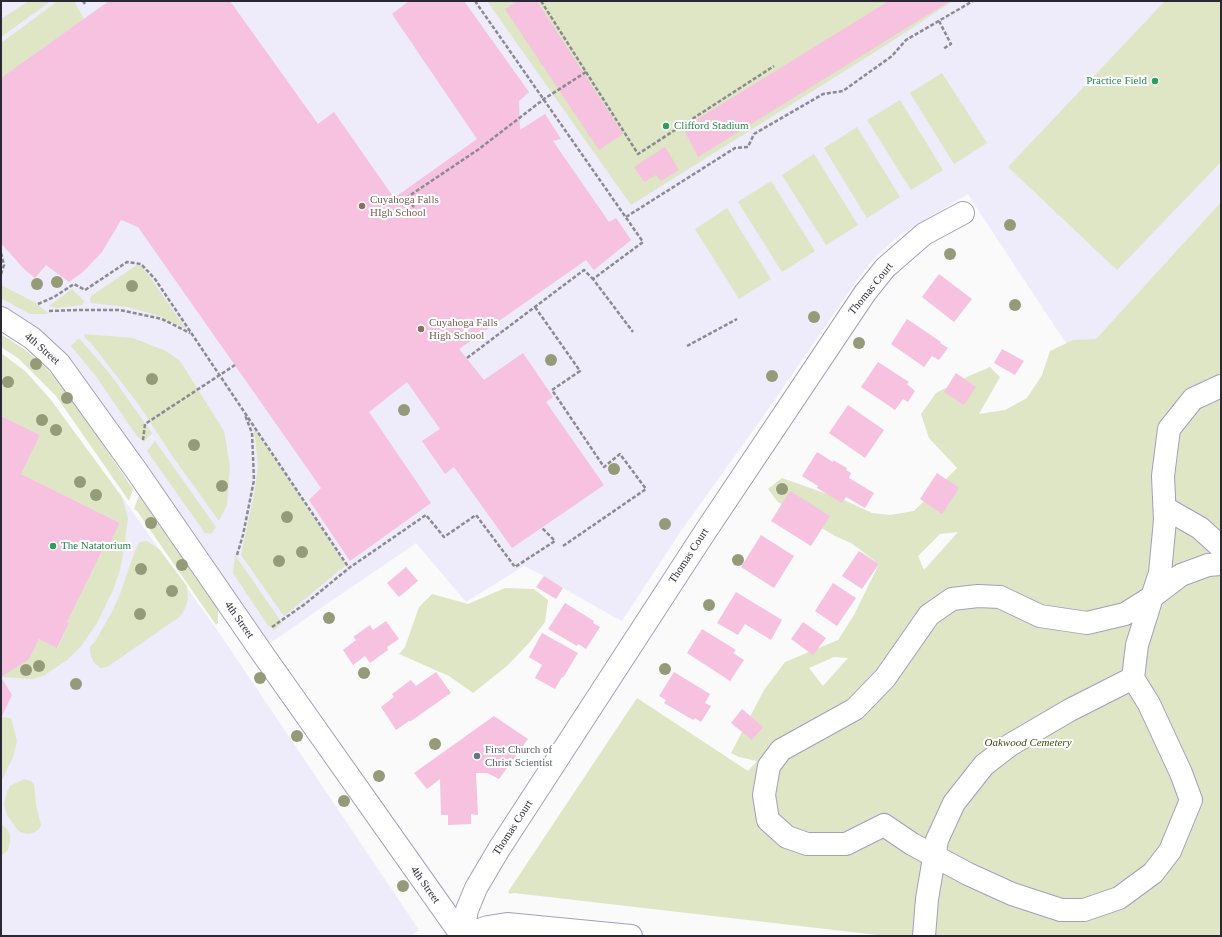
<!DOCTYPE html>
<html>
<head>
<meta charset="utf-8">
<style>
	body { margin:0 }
	#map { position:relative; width:1222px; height:937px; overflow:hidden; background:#fafafa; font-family:Georgia,serif }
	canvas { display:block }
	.frame { position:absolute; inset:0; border:2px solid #2a2834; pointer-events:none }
</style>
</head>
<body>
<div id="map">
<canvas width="1222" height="937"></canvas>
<div class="frame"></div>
</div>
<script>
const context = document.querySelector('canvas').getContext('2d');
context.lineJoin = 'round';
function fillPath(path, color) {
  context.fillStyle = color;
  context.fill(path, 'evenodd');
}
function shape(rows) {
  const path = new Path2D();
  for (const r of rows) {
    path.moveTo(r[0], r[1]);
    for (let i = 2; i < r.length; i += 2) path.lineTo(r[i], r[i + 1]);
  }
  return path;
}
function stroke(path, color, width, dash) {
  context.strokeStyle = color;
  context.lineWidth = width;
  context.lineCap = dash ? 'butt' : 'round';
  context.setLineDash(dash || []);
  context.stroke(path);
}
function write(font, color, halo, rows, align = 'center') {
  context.font = font + ' Georgia,serif';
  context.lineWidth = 4;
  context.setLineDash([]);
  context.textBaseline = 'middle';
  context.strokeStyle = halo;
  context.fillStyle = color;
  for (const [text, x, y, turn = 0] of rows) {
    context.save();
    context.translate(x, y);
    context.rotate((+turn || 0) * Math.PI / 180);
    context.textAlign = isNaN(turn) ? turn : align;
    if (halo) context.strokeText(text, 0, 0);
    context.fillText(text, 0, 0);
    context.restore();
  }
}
fillPath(shape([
	[1,1,1221,1,1221,202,1077,360,986,222,968,194,900,235,875,257,854,284,772,404,681,531,622,621,614,617,563,588,544,576,524,566,466,602,416,543,260,650,97,415,1,318],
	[1,353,26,372,51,400,122,497,222,637,419,930,410,936,1,936]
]), '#eeebfb');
fillPath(shape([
	[29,1,51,1,1,37,1,19],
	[58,1,74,1,84,19,1,78,1,43],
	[487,1,953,1,883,47,631,205],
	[1165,1,1221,1,1221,162,1117,270,1008,167],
	[942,73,987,143,954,164,910,93],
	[900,100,943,170,911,190,867,120],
	[857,127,900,197,867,218,824,148],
	[814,154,858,225,826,245,782,175],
	[771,181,815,251,782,272,738,202],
	[1221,202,1221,936,886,936,514,893,510,894,508,892,637,698,748,771,757,761,739,757,731,753,764,690,785,662,838,640,854,615,879,564,851,543,835,536,778,502,768,489,782,478,844,500,872,513,890,515,914,511,957,468,929,438,921,414,936,393,969,376,990,367,1000,377,979,414,1005,410,1027,398,1042,375,1050,351,1073,340,1096,339],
	[958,532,924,570,918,556,940,534],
	[834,657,848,658,823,686,809,668],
	[727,208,771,279,739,299,695,229],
	[137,265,141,266,149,276,186,329,159,316,128,307,91,303,90,300,91,296],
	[1,285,36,303,49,314,30,314,1,298],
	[72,289,84,301,82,305,57,308,49,306],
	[1,334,24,349,43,365,62,385,133,489,129,501,56,396,19,359,1,347],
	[84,334,133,338,166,351,180,361,224,431,230,465,227,505,219,521,173,457,139,405,91,343,85,338],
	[79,338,110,374,152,433,144,442,137,436,95,375,71,346],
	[1,353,26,372,51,400,122,497,128,518,124,549,120,570,113,590,97,623,81,646,67,660,45,675,33,679,1,677,39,639,58,648,69,623,67,622,95,565,105,545,108,546,120,523,21,474,40,435,1,416],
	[253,427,346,565,284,616,241,555,254,494,258,467,256,445],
	[155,441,216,527,211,534,205,533,147,451],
	[139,495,218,609,218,623,216,625,137,511,134,509],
	[147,541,159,549,187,586,188,599,186,606,182,614,178,618,107,667,101,668,94,663,90,653,90,647,96,640,113,610,120,594,135,551,140,542],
	[235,555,282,623,274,630,267,624,233,573],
	[505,588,534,589,548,600,545,622,529,643,507,666,473,693,449,676,399,654,405,647,419,607,432,594,468,604],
	[1,717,11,718,17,741,13,757,1,782],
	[24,779,31,781,34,785,36,805,41,825,39,829,35,832,28,834,20,832,17,829,7,815,4,804,7,792,10,786],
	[1,823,7,829,10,835,10,842,8,850,1,856]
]), '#dee6c5');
fillPath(shape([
	[109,1,230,1,318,124,334,112,394,198,477,139,392,14,409,1,464,1,529,92,519,101,520,130,545,114,561,139,553,141,609,222,616,218,631,240,594,270,586,260,459,349,484,380,523,353,553,397,546,402,604,485,512,548,454,467,445,474,422,441,440,429,407,382,369,412,431,503,350,561,309,500,321,488,138,227,121,220,102,252,83,272,69,282,46,265,35,278,24,269,1,243,1,78],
	[518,1,537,1,623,134,599,150,505,9],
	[889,1,950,1,698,157,683,128],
	[665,147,679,170,661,181,656,175,644,182,634,167],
	[939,274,972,299,954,322,922,297],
	[907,319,941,342,940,343,948,348,939,360,932,356,924,367,891,344],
	[1002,349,1024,361,1015,375,994,363],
	[878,362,909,382,907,384,915,391,908,402,903,399,895,410,861,387],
	[956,373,976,387,964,405,944,392],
	[848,405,884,430,865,458,829,433],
	[1,416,40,435,21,474,120,523,108,547,105,545,95,565,67,622,69,623,57,648,39,639,29,659,1,677],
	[817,452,833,462,833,460,847,468,846,470,851,473,849,478,874,493,865,508,846,497,842,503,817,488,818,486,802,476],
	[937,473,959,488,942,514,920,499],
	[790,491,830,516,811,546,771,521],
	[761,535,794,556,774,588,741,567],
	[859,551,879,564,862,589,842,576],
	[406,567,418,581,399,597,387,583],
	[544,576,563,588,556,599,536,587],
	[833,583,856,598,837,626,815,611],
	[736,592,782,620,771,640,745,624,738,635,717,623],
	[565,603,594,621,593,623,600,627,586,649,578,644,577,646,548,629],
	[386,621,399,639,387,647,388,650,370,663,365,656,353,665,343,650,356,640,353,637,370,625,373,630],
	[803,622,826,638,813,655,791,639],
	[702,629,736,650,733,653,744,660,730,681,687,653],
	[542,633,578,653,563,678,562,677,555,689,535,678,542,665,529,657],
	[436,672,451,693,411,721,409,721,396,730,381,707,394,697,392,694,411,680,416,686],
	[674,672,710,694,705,703,711,706,701,722,695,718,693,720,664,703,666,700,659,696],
	[1,677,12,695,1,718],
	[742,709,763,727,752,740,731,723],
	[494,716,528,739,499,779,487,773,476,773,478,815,471,814,471,824,448,825,448,815,441,815,440,779,427,789,414,773]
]), '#f7c1e0');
const minor = shape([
	[1,318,32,338,59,363,138,473,260,650,462,936],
	[1221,386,1193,399,1169,429,1163,476,1165,520,1160,573,1152,597,1137,645,1133,678,1149,704,1181,773,1191,800,1170,851,1153,873,1119,898,1084,910,1061,910,1012,894,968,874,912,844,884,825,846,844,807,844,787,837,768,820,764,795,769,766,781,750,855,709,885,678,929,615,952,599,978,596,1000,597,1040,616,1087,623,1125,614,1152,597,1181,575,1208,565,1221,564],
	[1165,508,1200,528,1221,547],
	[462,936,467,910,476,888,499,849,705,532,865,293,885,268,924,234,963,213],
	[462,936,488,927,507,924,631,936],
	[924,936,927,899,937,840,954,803,984,765,1010,745,1070,710,1133,678]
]);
stroke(minor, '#a49ebd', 24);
stroke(shape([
	[83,1,85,4],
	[475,1,643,242,593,279,633,332],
	[541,1,638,154,774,66],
	[939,21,951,44,943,49],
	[414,207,406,198,479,149,544,99,586,72],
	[626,217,735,148,748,147,754,134,823,94,843,91,892,56,906,40,973,1],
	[1,253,4,265,1,274],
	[38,304,54,297,74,284,85,290,127,262,141,264,155,279,349,568],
	[535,307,580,371,552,390,604,467,620,454,646,489,563,546],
	[49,311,77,310,120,310,162,319,190,333],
	[687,346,737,319],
	[467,358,584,270,593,279],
	[143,440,145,424,235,365],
	[237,555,243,535,254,480,252,433,245,415],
	[272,627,305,604,349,568,426,515,444,537,476,515,515,567,555,541,542,528]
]), '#8b8a91', 2.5, [4, 2]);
stroke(minor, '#fff', 22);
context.fillStyle = '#959b79';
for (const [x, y] of [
	[1010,225],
	[950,254],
	[57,282],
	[37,284],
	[132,286],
	[1015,305],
	[814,317],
	[859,343],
	[551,360],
	[36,364],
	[772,376],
	[152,379],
	[8,382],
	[67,398],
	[404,410],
	[42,420],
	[56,430],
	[194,445],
	[614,469],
	[80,482],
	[222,486],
	[782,489],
	[96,495],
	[287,517],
	[151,523],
	[665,524],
	[302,552],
	[738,560],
	[279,561],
	[182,565],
	[141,569],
	[172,591],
	[709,605],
	[140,614],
	[329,618],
	[39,666],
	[665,669],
	[26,670],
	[364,673],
	[260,678],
	[76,684],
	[297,736],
	[435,744],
	[379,776],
	[344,801],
	[403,886]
]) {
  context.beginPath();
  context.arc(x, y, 6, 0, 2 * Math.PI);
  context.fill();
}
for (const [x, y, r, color] of [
	[1155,81,4,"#2e9e5b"],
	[666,126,4,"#2e9e5b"],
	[362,206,4,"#8d6e63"],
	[421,329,4,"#8d6e63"],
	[53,546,4,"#2e9e5b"],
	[477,756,4,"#6b7280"]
]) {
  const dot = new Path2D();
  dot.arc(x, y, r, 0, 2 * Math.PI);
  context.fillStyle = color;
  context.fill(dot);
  stroke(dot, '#fff', 1.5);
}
write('11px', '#27864d', '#fff', [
	["Practice Field",1147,81,"right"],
	["Clifford Stadium",674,126],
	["The Natatorium",61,546]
], 'left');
write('11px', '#785e54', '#fff', [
	["Cuyahoga Falls",370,200],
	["HIgh School",370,213],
	["Cuyahoga Falls",429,323],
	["High School",429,336]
], 'left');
write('11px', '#2a2834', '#fff', [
	["Thomas Court",871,289,-51],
	["4th Street",42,349,41],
	["Thomas Court",689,556,-57],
	["4th Street",239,620,55],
	["Thomas Court",513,828,-57],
	["4th Street",425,885,55]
]);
write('italic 11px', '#434d10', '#fff', [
	["Oakwood Cemetery",1028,743]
]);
write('11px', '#5b616d', '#fff', [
	["First Church of",485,750],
	["Christ Scientist",485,763]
], 'left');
</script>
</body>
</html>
